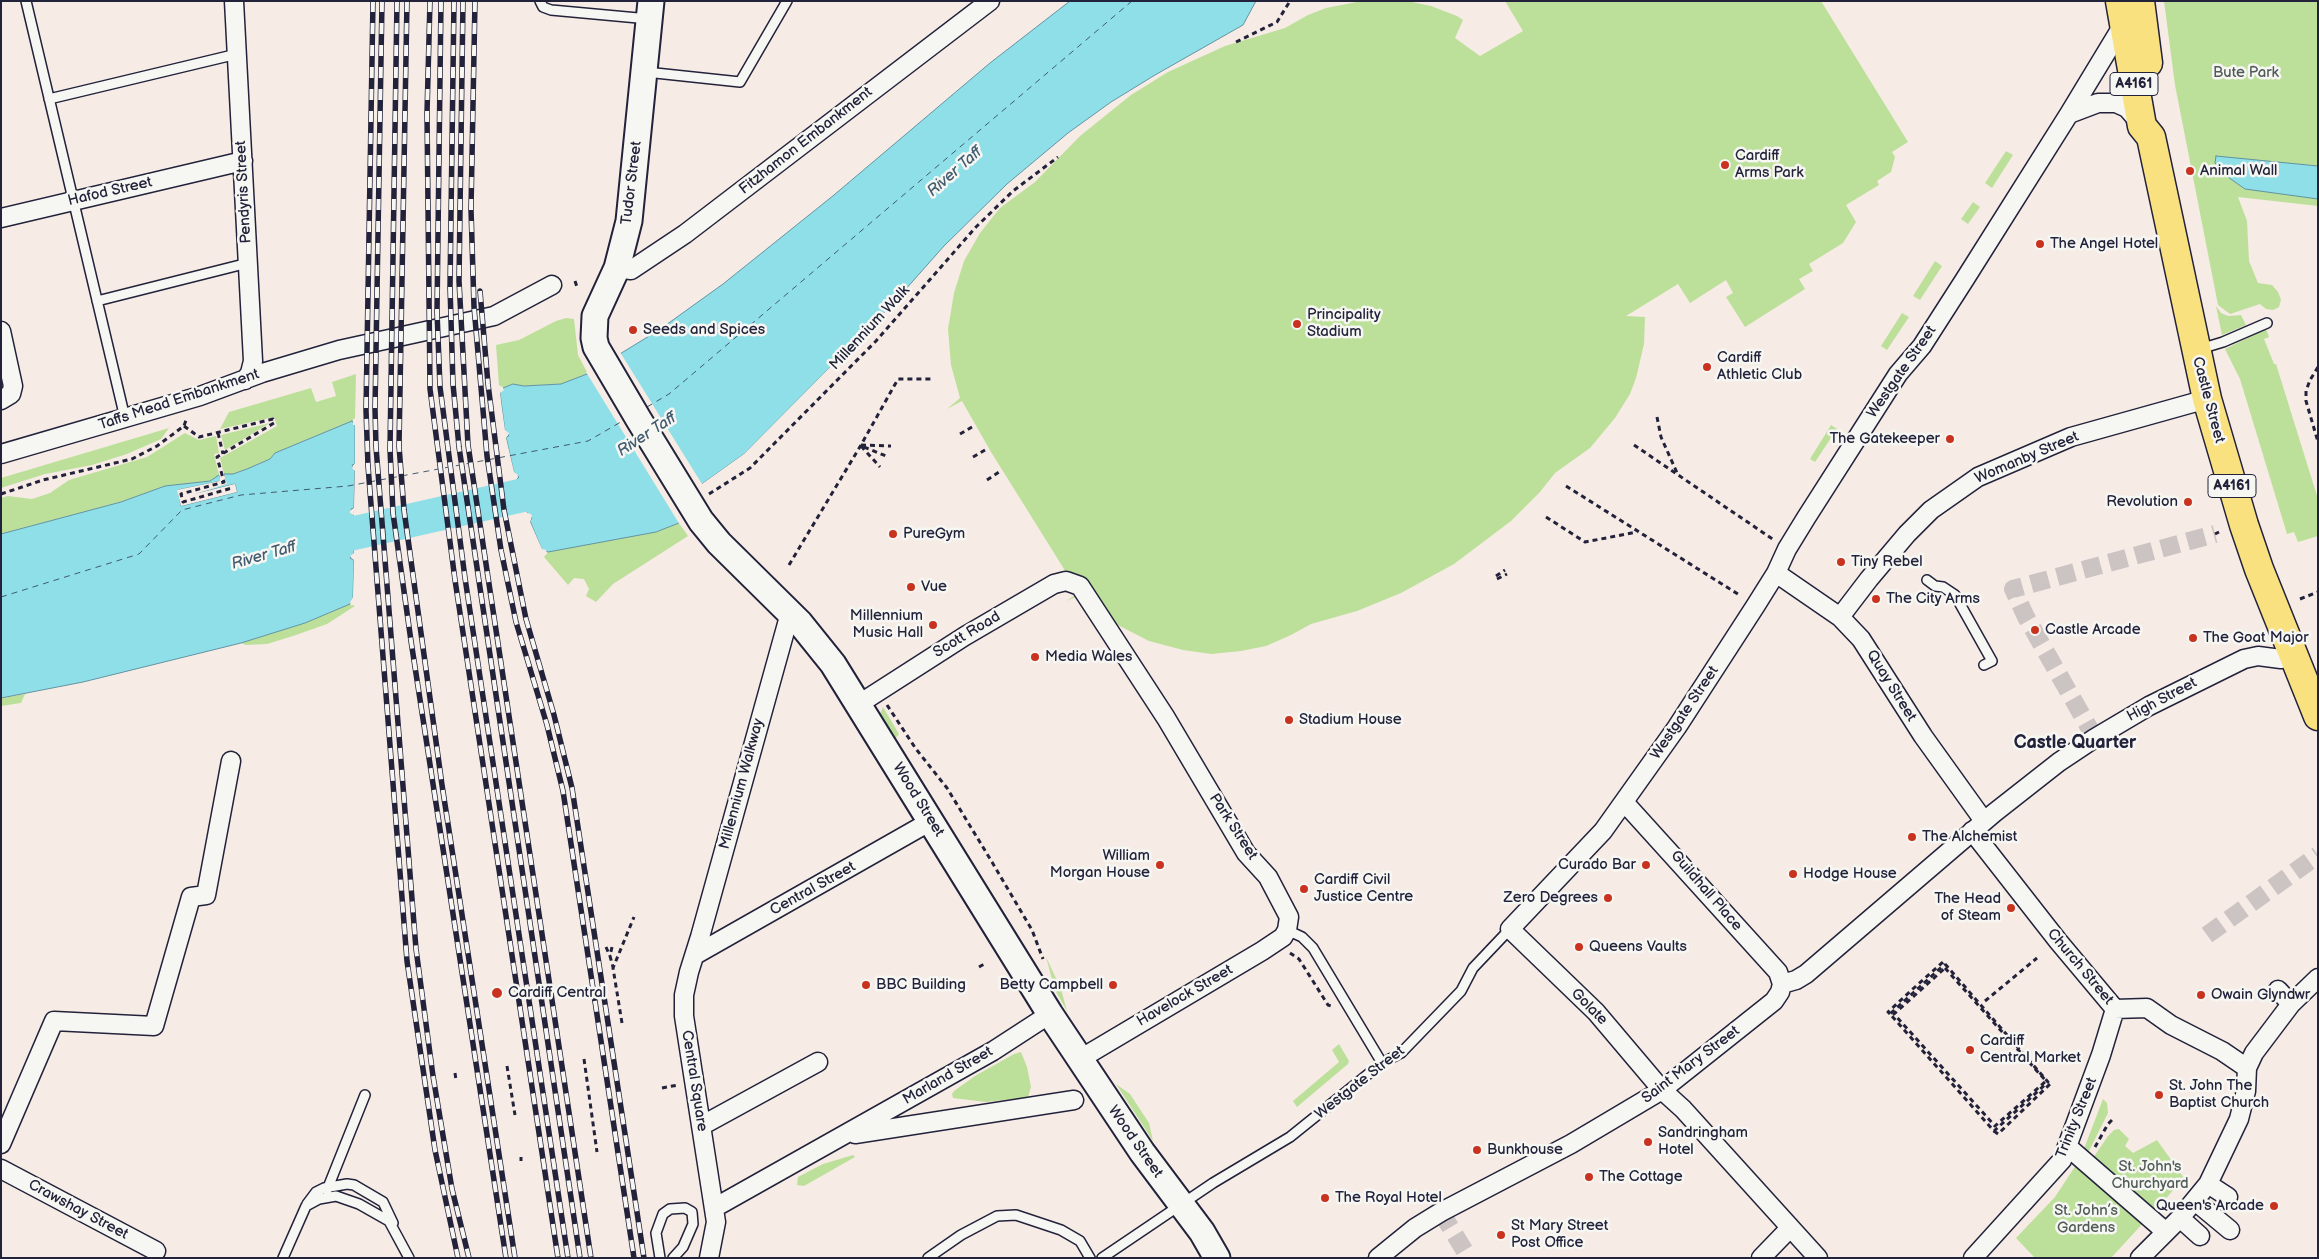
<!DOCTYPE html>
<html>
<head>
<meta charset="utf-8">
<style>
	body { margin:0 }
	#map { position:relative; width:2319px; height:1259px; overflow:hidden; background:#f7ebe5; font-family:"Balsamiq Sans",sans-serif }
	canvas { display:block }
	.frame { position:absolute; inset:0; border:2px solid #22223b; pointer-events:none }
</style>
</head>
<body>
<div id="map">
<canvas width="2319" height="1259"></canvas>
<div class="frame"></div>
</div>
<script>
const context = document.querySelector('canvas').getContext('2d');
context.lineJoin = 'round';
function fillPath(path, color) {
  context.fillStyle = color;
  context.fill(path, 'evenodd');
}
function shape(rows) {
  const path = new Path2D();
  for (const r of rows) {
    path.moveTo(r[0], r[1]);
    for (let i = 2; i < r.length; i += 2) path.lineTo(r[i], r[i + 1]);
  }
  return path;
}
function stroke(path, color, width, dash) {
  context.strokeStyle = color;
  context.lineWidth = width;
  context.lineCap = dash ? 'butt' : 'round';
  context.setLineDash(dash || []);
  context.stroke(path);
}
function write(font, color, halo, rows, align = 'center') {
  context.font = font + ' "Balsamiq Sans",sans-serif';
  context.lineWidth = 5;
  context.setLineDash([]);
  context.textBaseline = 'middle';
  context.strokeStyle = halo;
  context.fillStyle = color;
  for (const [text, x, y, turn = 0] of rows) {
    context.save();
    context.translate(x, y);
    context.rotate((+turn || 0) * Math.PI / 180);
    context.textAlign = isNaN(turn) ? turn : align;
    if (halo) context.strokeText(text, 0, 0);
    context.fillText(text, 0, 0);
    context.restore();
  }
}
fillPath(shape([
	[1362,1,1407,1,1431,6,1457,16,1463,20,1455,38,1480,56,1523,31,1505,1,1821,1,1908,142,1892,152,1895,157,1891,172,1877,181,1879,185,1846,205,1856,222,1843,243,1809,264,1813,271,1799,279,1805,289,1745,327,1726,297,1733,293,1726,280,1690,303,1678,284,1626,316,1645,317,1644,344,1636,378,1630,394,1615,418,1590,448,1555,473,1540,492,1511,521,1454,564,1401,593,1357,611,1311,624,1291,635,1266,646,1241,651,1211,654,1183,650,1149,641,1112,622,1081,595,1066,601,1079,593,991,452,962,401,947,409,960,398,951,365,948,329,954,293,964,261,980,233,1000,208,1035,182,1080,136,1131,95,1168,72,1225,46,1285,28,1308,15,1326,8],
	[2164,1,2318,1,2318,206,2238,197,2247,221,2249,261,2258,283,2272,285,2278,292,2281,300,2279,307,2273,310,2266,309,2260,304,2230,314,2218,305,2175,85],
	[2006,151,2013,155,1992,188,1985,183],
	[1973,202,1980,207,1968,224,1961,219],
	[1935,261,1942,266,1920,300,1913,296],
	[2216,306,2221,313,2228,316,2241,315,2246,325,2222,335],
	[1902,313,1909,317,1887,350,1881,346],
	[566,318,574,319,578,355,588,374,561,384,524,386,513,384,503,388,499,385,496,345,519,340,556,321],
	[2266,329,2269,337,2264,339,2274,364,2276,364,2318,499,2318,536,2298,542,2294,532,2287,534,2240,379,2225,349],
	[356,374,355,418,352,421,275,453,270,459,247,469,233,474,224,474,220,458,277,426,274,417,220,429,229,412,311,388,316,402,336,396,332,382],
	[270,423,225,450,221,435],
	[1831,425,1837,429,1815,462,1810,459],
	[169,428,161,439,127,454,92,465,45,474,1,488,1,478],
	[185,433,199,440,216,436,219,453,214,454,219,475,210,481,165,486,121,502,1,534,1,498,8,496,32,499,50,493,69,480,147,457],
	[679,523,688,536,613,584,596,602,586,596,589,589,584,579,574,578,568,585,544,557,548,552,554,550,656,532],
	[350,604,355,606,327,624,293,636,267,644,246,645,241,643,305,623],
	[25,694,21,703,1,706,1,698],
	[883,707,899,734,895,739,880,714],
	[1046,957,1061,989,1067,1011,1055,990],
	[1339,1044,1349,1061,1348,1064,1297,1107,1293,1101,1339,1062,1332,1050],
	[1021,1052,1027,1067,1031,1087,1028,1097,986,1102,953,1098,952,1094,954,1091,975,1076,1014,1054],
	[1116,1084,1130,1094,1149,1123,1153,1141],
	[2103,1099,2107,1103,2108,1113,2086,1157,2082,1154],
	[2119,1129,2129,1139,2125,1146,2133,1153,2157,1140,2184,1178,2152,1214,2091,1161,2108,1136,2114,1130],
	[853,1155,855,1157,804,1186,797,1185,798,1177,823,1164],
	[2078,1162,2145,1221,2111,1258,2035,1258,2016,1238,2055,1197]
]), '#bce09a');
const water = shape([
	[1070,1,1256,1,1243,25,1155,75,1111,102,1068,133,1007,184,944,246,889,308,744,454,702,484,703,486,679,523,656,532,548,552,542,550,530,521,532,518,527,513,518,489,516,480,519,477,514,473,506,437,509,436,505,431,500,393,503,388,513,384,524,386,561,384,587,374,659,330,723,284,834,195,990,63,1070,1],
	[2216,156,2318,166,2318,199,2245,189,2225,175,2215,163,2216,156],
	[352,421,355,425,355,464,352,465,355,470,354,508,351,509,354,515,354,553,350,558,354,560,353,597,350,604,305,623,241,643,83,682,1,698,1,534,121,502,165,486,210,481,219,475,221,481,178,490,181,506,237,492,235,484,195,494,195,492,226,484,224,474,233,474,247,469,270,459,275,453,352,421]
]);
fillPath(water, '#8edfe7');
stroke(water, '#6393a2', 1);
fillPath(shape([
	[885,312,885,315,745,455,705,485,680,525,586,372,620,352,702,484,744,454],
	[502,386,504,390,500,393,502,409,505,430,509,433,506,438,514,472,518,475,516,480,527,513,531,514,532,516,530,522,542,549,546,550,547,554,540,551,527,522,530,517,525,514,513,480,516,476,511,474,504,437,507,434,503,431,497,393],
	[353,419,358,425,357,464,354,467,357,470,356,508,353,512,356,515,356,554,353,557,356,559,356,597,351,606,350,602,353,597,354,560,350,556,354,553,354,515,350,513,350,511,354,508,355,471,352,468,355,463,355,425,353,425],
	[223,471,227,484,195,494,235,484,237,492,181,506,177,490,220,481,219,472,221,474],
	[233,487,234,490,183,503,180,492,192,489,195,496]
]), '#f7ebe5');
stroke(shape([
	[310,543,528,494,564,480]
]), '#8edfe7', 34);
stroke(shape([
	[647,407,669,394,1132,1],
	[1,597,139,554,182,510,241,495,348,486,588,441,626,419]
]), '#425b6f', 1, [6, 5]);
stroke(shape([
	[2095,738,2026,617,2013,589,2215,534],
	[2207,935,2318,855],
	[1441,1212,1469,1258]
]), '#ccc3c3', 18, [18, 9]);
const lane = shape([
	[26,1,125,418],
	[540,1,543,7,551,10,649,19],
	[646,72,740,82,787,1],
	[49,99,237,54],
	[97,301,248,263],
	[2200,349,2223,342,2267,323],
	[1927,580,1935,586,1943,587,1955,595,1992,661,1984,665],
	[1287,930,1302,937,1313,948,1382,1063],
	[327,1190,365,1095],
	[307,1204,316,1192,324,1188,347,1184,354,1185,383,1202,393,1223],
	[283,1258,306,1206,319,1199,336,1196,359,1204,389,1221,409,1258],
	[660,1258,656,1233,663,1214,670,1209,685,1208,692,1212,693,1224,683,1247,673,1258],
	[928,1258,961,1235,997,1216,1016,1215,1061,1230,1080,1241,1090,1258],
	[1102,1258,1213,1183,1290,1137,1382,1063,1401,1053,1461,991,1473,968,1510,929]
]);
const street = shape([
	[234,1,253,361,250,373,245,380],
	[2069,114,2098,103,2116,103,2127,108,2141,124],
	[1,218,243,161],
	[617,268,631,270,685,234,990,1],
	[1,331,13,386,11,394,1,400],
	[1,454,200,396,262,373,339,350,494,316,552,285],
	[1776,573,1840,617,1861,639,1923,736,1984,821],
	[1840,617,1869,579,1907,534,1931,510,1978,477,2071,437,2207,399],
	[859,704,965,636,1054,584,1066,581,1080,586,1166,718,1246,853,1268,877,1289,917,1287,930,1283,937,1262,951,1080,1059],
	[1972,831,2058,941,2115,1009,2147,1008,2171,1025,2222,1051,2247,1068],
	[695,955,931,821],
	[1782,984,1796,980,1806,974,1994,813,2059,762,2095,738,2149,706,2244,659,2258,656,2281,659,2293,656],
	[2278,990,2291,1004],
	[701,1126,818,1062],
	[855,1134,1074,1100],
	[1,1144,54,1021,154,1026,191,897,206,895,231,761],
	[2068,1147,2166,1232],
	[1,1169,156,1251],
	[2208,1184,2228,1197],
	[2195,1201,2230,1230],
	[714,1208,993,1051,1050,1014],
	[2180,1218,2200,1236],
	[709,1258,716,1222,684,1016,684,995,689,972,700,937,790,613],
	[1378,1258,1415,1228,1441,1212,1571,1144,1662,1090,1774,1001,1780,992,1782,984,1778,972,1624,802],
	[1761,1258,1790,1228],
	[1818,1258,1683,1109,1662,1090,1596,1012,1510,929,1603,831,1677,727,1756,605,1776,573,1787,549,1806,518,1898,374,1922,346,1965,279,2069,114,2126,20],
	[1973,1258,2062,1160,2101,1055,2115,1009],
	[2140,1258,2180,1218,2208,1184,2239,1119,2246,1091,2247,1068,2254,1053,2291,1004,2318,978]
]);
const secondary = shape([
	[651,1,629,221,617,268,595,316,594,338,596,347,639,420,701,521,719,543,800,623,833,664,1050,1014,1142,1152,1202,1232,1217,1258]
]);
const primary = shape([
	[2120,1,2142,126,2151,137,2207,399,2244,525,2259,569,2318,716],
	[2140,1,2148,63]
]);
stroke(lane, '#22223b', 12);
stroke(street, '#22223b', 21);
stroke(secondary, '#22223b', 29);
stroke(primary, '#22223b', 31);
stroke(shape([
	[1236,42,1277,22,1290,1],
	[575,281,577,287],
	[2318,367,2310,380,2306,391,2306,401,2318,442],
	[1657,417,1661,437,1678,475],
	[184,426,199,437,273,419,274,423,217,457,224,482,181,494,183,502,232,488],
	[218,433,223,454],
	[960,434,972,427],
	[861,445,891,446],
	[1634,445,1774,540],
	[861,446,880,467],
	[864,447,886,456],
	[973,457,985,450],
	[987,480,999,472],
	[1566,486,1741,596],
	[1,494,43,480,132,459,157,446,184,426,187,417],
	[709,494,750,468,876,341,976,227,1013,191,1058,157],
	[1546,517,1585,542,1637,532],
	[2215,534,2219,532],
	[789,565,861,445,898,379,931,379],
	[1496,576,1505,570],
	[1497,579,1507,574],
	[2300,599,2318,592],
	[887,705,916,749,947,788,992,862,1032,930,1043,959],
	[606,947,610,956],
	[612,947,610,956,613,967],
	[1290,953,1299,959,1328,1005,1331,1006],
	[979,967,986,963],
	[1945,968,2046,1081,1995,1126,1894,1014,1945,968],
	[1985,1001,2037,958],
	[1890,1014,1888,1012,1915,987,1943,962,1945,964],
	[622,1023,613,968,634,917],
	[584,1059,597,1152],
	[507,1066,515,1115],
	[455,1073,456,1080],
	[662,1088,678,1085],
	[1994,1131,1998,1134,2050,1084,2048,1082],
	[2095,1147,2108,1124,2113,1119],
	[521,1157,521,1161]
]), '#22223b', 3, [5, 4]);
stroke(lane, '#f6f6f2', 9);
stroke(street, '#f6f6f2', 18);
stroke(secondary, '#f6f6f2', 25);
stroke(primary, '#fae180', 28);
const rail = shape([
	[373,1,366,410,368,466,407,961,435,1150,458,1258],
	[382,1,375,409,376,447,416,949,433,1076,452,1189,469,1258],
	[397,1,390,449,393,513,411,641,506,1258],
	[407,1,399,446,404,510,442,785,515,1258],
	[430,1,427,113,430,389,455,580,558,1258],
	[441,1,437,312,440,387,465,578,568,1258],
	[454,1,450,287,453,384,459,447,580,1258],
	[463,1,459,281,468,445,591,1258],
	[475,1,471,209,474,307,487,456,501,550,516,622,547,725,563,791,634,1258],
	[480,291,488,384,504,510,526,619,554,715,572,788,644,1258]
]);
stroke(rail, '#22223b', 5.5);
stroke(rail, '#f6f6f2', 4, [11]);
stroke(shape([
	[1945,964,2048,1082,1994,1131,1890,1014,1945,964]
]), '#22223b', 3, [5, 4]);
for (const [x, y, r, color] of [
	[1725,165,5,"#c8321e"],
	[2190,171,5,"#c8321e"],
	[2040,244,5,"#c8321e"],
	[1297,324,5,"#c8321e"],
	[633,330,5,"#c8321e"],
	[1707,367,5,"#c8321e"],
	[1950,439,5,"#c8321e"],
	[2188,502,5,"#c8321e"],
	[893,534,5,"#c8321e"],
	[1841,562,5,"#c8321e"],
	[911,587,5,"#c8321e"],
	[1876,599,5,"#c8321e"],
	[933,625,5,"#c8321e"],
	[2035,630,5,"#c8321e"],
	[2193,638,5,"#c8321e"],
	[1035,657,5,"#c8321e"],
	[1289,720,5,"#c8321e"],
	[1912,837,5,"#c8321e"],
	[1160,865,5,"#c8321e"],
	[1646,865,5,"#c8321e"],
	[1793,874,5,"#c8321e"],
	[1304,889,5,"#c8321e"],
	[1608,898,5,"#c8321e"],
	[2011,908,5,"#c8321e"],
	[1579,947,5,"#c8321e"],
	[866,985,5,"#c8321e"],
	[1113,985,5,"#c8321e"],
	[497,993,6,"#c8321e"],
	[2201,995,5,"#c8321e"],
	[1970,1050,5,"#c8321e"],
	[2159,1095,5,"#c8321e"],
	[1648,1142,5,"#c8321e"],
	[1477,1150,5,"#c8321e"],
	[1589,1177,5,"#c8321e"],
	[1325,1198,5,"#c8321e"],
	[2274,1206,5,"#c8321e"],
	[1501,1235,5,"#c8321e"]
]) {
  const dot = new Path2D();
  dot.arc(x, y, r, 0, 2 * Math.PI);
  context.fillStyle = color;
  context.fill(dot);
  stroke(dot, '#f6f6f2', 2);
}
for (const [x, y, w] of [
	[2134,84,48],
	[2232,486,48]
]) {
  const box = new Path2D();
  box.roundRect(x - w / 2, y - 11.5, w, 23, 4);
  context.fillStyle = '#f6f6f2';
  context.fill(box);
  stroke(box, '#22223b', 1);
}
write('bold 14px', '#22223b', null, [
	["A4161",2134,84],
	["A4161",2232,486]
]);
write('15px', '#505b58', '#f6f6f2', [
	["Bute Park",2246,73],
	["St. John's",2150,1167],
	["Churchyard",2150,1184],
	["St. John’s",2086,1211],
	["Gardens",2086,1228]
]);
write('15px', '#22223b', '#f6f6f2', [
	["Fitzhamon Embankment",806,141,-38],
	["Tudor Street",632,183,-83],
	["Hafod Street",110,192,-13],
	["Pendyris Street",244,192,-93],
	["Millennium Walk",870,328,-47],
	["Westgate Street",1902,372,-55],
	["Taffs Mead Embankment",179,400,-18],
	["Castle Street",2208,400,75],
	["Womanby Street",2027,458,-23],
	["Scott Road",967,635,-31],
	["Quay Street",1891,686,58],
	["High Street",2162,700,-28],
	["Westgate Street",1685,713,-56],
	["Millennium Walkway",742,784,-75],
	["Wood Street",918,800,58],
	["Park Street",1233,827,57],
	["Central Street",813,889,-29],
	["Guildhall Place",1706,891,49],
	["Church Street",2080,967,50],
	["Havelock Street",1185,996,-30],
	["Golate",1589,1007,45],
	["Saint Mary Street",1691,1065,-37],
	["Marland Street",948,1076,-30],
	["Central Square",694,1081,81],
	["Westgate Street",1360,1083,-38],
	["Trinity Street",2077,1118,-68],
	["Wood Street",1135,1142,55],
	["Crawshay Street",78,1210,28]
]);
write('15px', '#22223b', '#f6f6f2', [
	["Cardiff",1735,156],
	["Arms Park",1735,173],
	["Animal Wall",2200,171],
	["The Angel Hotel",2050,244],
	["Principality",1307,315],
	["Stadium",1307,332],
	["Seeds and Spices",643,330],
	["Cardiff",1717,358],
	["Athletic Club",1717,375],
	["The Gatekeeper",1940,439,"right"],
	["Revolution",2178,502,"right"],
	["PureGym",903,534],
	["Tiny Rebel",1851,562],
	["Vue",921,587],
	["The City Arms",1886,599],
	["Millennium",923,616,"right"],
	["Music Hall",923,633,"right"],
	["Castle Arcade",2045,630],
	["The Goat Major",2203,638],
	["Media Wales",1045,657],
	["Stadium House",1299,720],
	["The Alchemist",1922,837],
	["William",1150,856,"right"],
	["Morgan House",1150,873,"right"],
	["Curado Bar",1636,865,"right"],
	["Hodge House",1803,874],
	["Cardiff Civil",1314,880],
	["Justice Centre",1314,897],
	["Zero Degrees",1598,898,"right"],
	["The Head",2001,899,"right"],
	["of Steam",2001,916,"right"],
	["Queens Vaults",1589,947],
	["BBC Building",876,985],
	["Betty Campbell",1103,985,"right"],
	["Cardiff Central",508,993],
	["Owain Glyndwr",2211,995],
	["Cardiff",1980,1041],
	["Central Market",1980,1058],
	["St. John The",2169,1086],
	["Baptist Church",2169,1103],
	["Sandringham",1658,1133],
	["Hotel",1658,1150],
	["Bunkhouse",1487,1150],
	["The Cottage",1599,1177],
	["The Royal Hotel",1335,1198],
	["Queen's Arcade",2264,1206,"right"],
	["St Mary Street",1511,1226],
	["Post Office",1511,1243]
], 'left');
write('italic 16px', '#425b6f', '#f6f6f2', [
	["River Taff",955,172,-41],
	["River Taff",647,435,-33],
	["River Taff",264,556,-16]
]);
write('bold 18px', '#22223b', '#f6f6f2', [
	["Castle Quarter",2075,743]
]);
</script>
</body>
</html>
